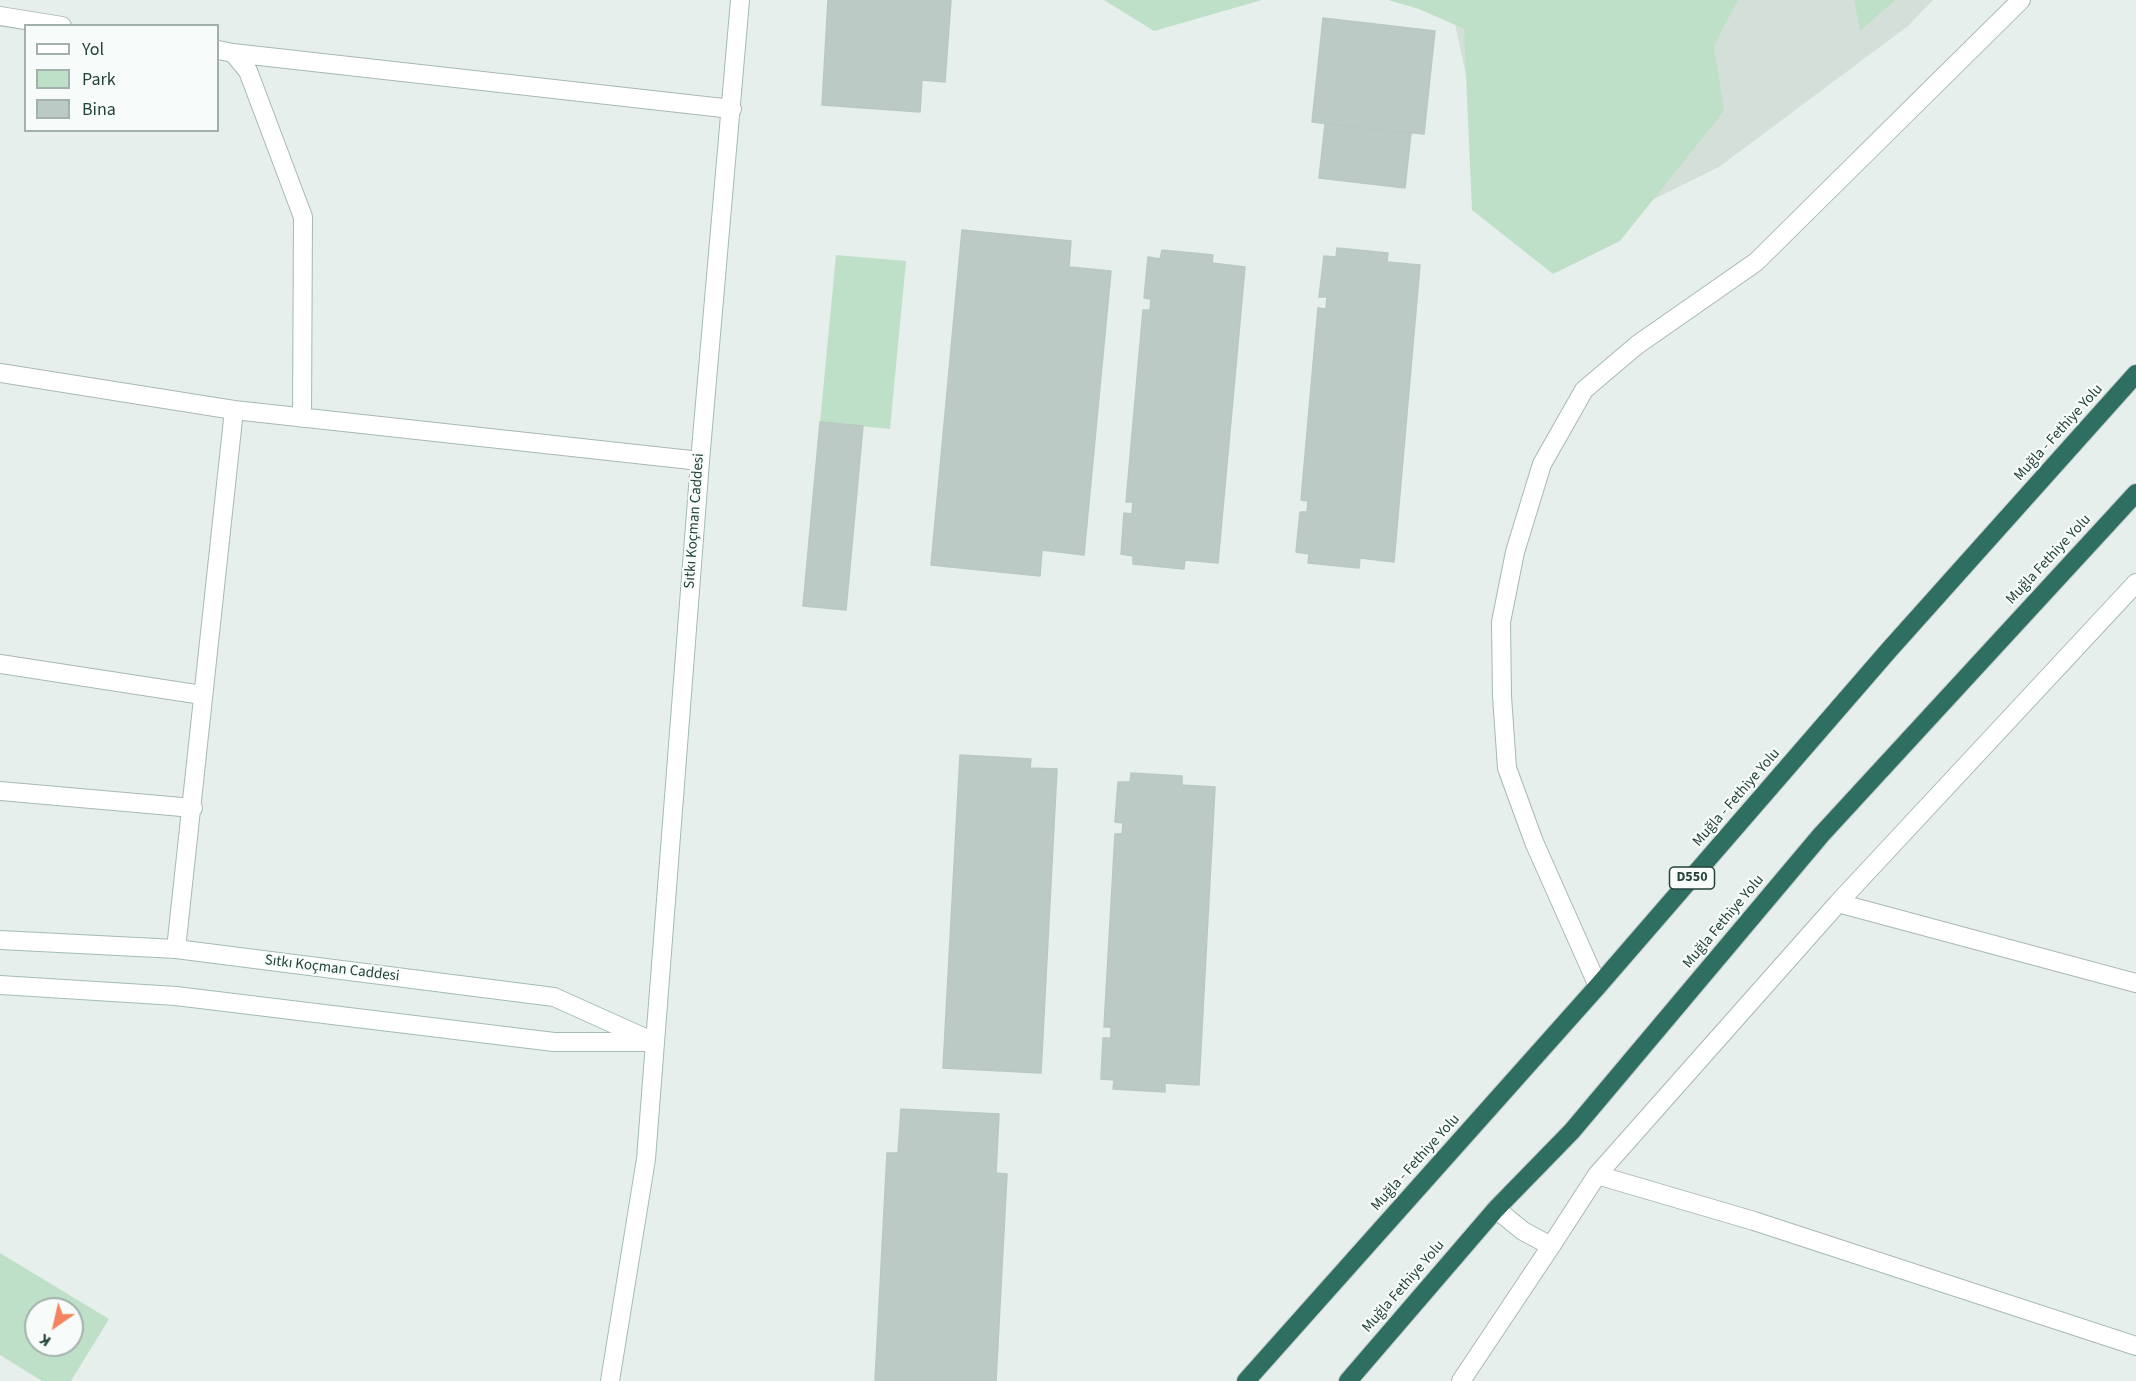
<!DOCTYPE html>
<html>
<head>
<meta charset="utf-8">
<style>
	body { margin:0 }
	#map { position:relative; width:2136px; height:1381px; overflow:hidden; background:#e6efeb; font-family:"Source Sans 3",sans-serif }
	canvas { display:block }
	.legend { position:absolute; left:24px; top:24px; width:195px; height:108px; box-sizing:border-box; background:#f7fbf9; border:2px solid #a3b1ad; margin:0; padding:8px 10px; list-style:none; font-size:18px; color:#24423a }
	.legend li { display:flex; align-items:center; gap:12px; height:30px }
	.legend b { width:30px; border:2px solid #a3b1ad }
	.north { position:absolute; left:24px; top:1297px; width:60px; height:60px; box-sizing:border-box; background:#f7fbf9; border:2px solid #a3b1ad; border-radius:50%; rotate:214deg; font-size:16px; font-weight:700; line-height:24px; text-align:center; color:#24423a }
	.north::after { content:''; display:block; margin:auto; width:21px; height:27px; background:#f4845f; clip-path:polygon(50% 0,100% 100%,50% 72%,0 100%) }
</style>
</head>
<body>
<div id="map">
<canvas width="2136" height="1381"></canvas>
<ul class="legend">
<li><b style="height:8px;background:#fff"></b>Yol</li>
<li><b style="height:16px;background:#bfe0c8"></b>Park</li>
<li><b style="height:16px;background:#bbcac4"></b>Bina</li>
</ul>
<div class="north">K</div>
</div>
<script>
const context = document.querySelector('canvas').getContext('2d');
context.lineJoin = 'round';
function fillPath(path, color) {
  context.fillStyle = color;
  context.fill(path, 'evenodd');
}
function shape(rows) {
  const path = new Path2D();
  for (const r of rows) {
    path.moveTo(r[0], r[1]);
    for (let i = 2; i < r.length; i += 2) path.lineTo(r[i], r[i + 1]);
  }
  return path;
}
function stroke(path, color, width, dash) {
  context.strokeStyle = color;
  context.lineWidth = width;
  context.lineCap = dash ? 'butt' : 'round';
  context.setLineDash(dash || []);
  context.stroke(path);
}
function write(font, color, halo, rows, align = 'center') {
  context.font = font + ' "Source Sans 3",sans-serif';
  context.lineWidth = 4.5;
  context.setLineDash([]);
  context.textBaseline = 'middle';
  context.strokeStyle = halo;
  context.fillStyle = color;
  for (const [text, x, y, turn = 0] of rows) {
    context.save();
    context.translate(x, y);
    context.rotate((+turn || 0) * Math.PI / 180);
    context.textAlign = isNaN(turn) ? turn : align;
    if (halo) context.strokeText(text, 0, 0);
    context.fillText(text, 0, 0);
    context.restore();
  }
}
fillPath(shape([
	[1450,0,1933,0,1908,26,1719,167,1551,250,1493,203]
]), '#d4dfda');
fillPath(shape([
	[1104,0,1262,0,1154,31],
	[1388,0,1738,0,1714,45,1724,111,1620,241,1553,274,1472,210,1464,29,1419,9],
	[1854,0,1895,0,1860,31],
	[836,255,906,261,890,429,820,422],
	[0,1253,109,1319,71,1381,42,1381,0,1355],
	[36,1309,72,1309,72,1345,36,1345]
]), '#bfe0c8');
const building = shape([
	[828,0,951,0,945,82,922,80,920,112,822,105,828,0],
	[1323,18,1435,31,1424,134,1312,122,1323,18],
	[1325,124,1411,133,1405,188,1319,178,1325,124],
	[962,230,1071,241,1069,267,1111,271,1084,555,1042,550,1040,576,931,565,962,230],
	[1337,248,1388,253,1387,262,1420,265,1394,562,1360,558,1359,568,1308,563,1309,554,1296,552,1300,512,1307,512,1308,501,1301,500,1318,308,1326,309,1327,297,1319,297,1324,256,1336,257,1337,248],
	[1162,250,1213,255,1212,263,1245,267,1218,563,1185,560,1184,569,1133,564,1133,556,1121,554,1124,513,1132,514,1133,502,1126,502,1143,310,1150,310,1151,299,1144,298,1148,257,1160,259,1162,250],
	[820,422,863,426,846,610,803,606,820,422],
	[960,755,1031,759,1030,768,1057,769,1041,1073,943,1068,960,755],
	[1131,773,1182,776,1182,785,1215,787,1199,1085,1165,1083,1165,1092,1113,1089,1114,1080,1101,1079,1103,1038,1111,1038,1111,1027,1104,1027,1115,834,1122,834,1123,823,1115,822,1118,782,1130,782,1131,773],
	[901,1109,999,1114,996,1173,1007,1174,996,1381,875,1381,887,1153,898,1153,901,1109]
]);
fillPath(building, '#bbcac4');
stroke(building, '#b8c9c2', 1.5);
const street = shape([
	[0,16,62,26],
	[218,50,233,53,248,71,303,217,302,418],
	[233,53,732,109],
	[0,373,234,410,176,949],
	[234,410,700,461],
	[0,664,202,695],
	[0,791,193,808],
	[1838,903,2136,983],
	[1598,986,1534,842,1507,768,1502,696,1501,622,1515,552,1542,464,1584,390,1637,345,1756,262,2021,0],
	[1597,1175,1754,1221,2136,1346],
	[1496,1209,1523,1231,1551,1246,1597,1175,1838,903,2136,583],
	[1461,1381,1551,1246]
]);
const secondary = shape([
	[0,940,176,949,554,997,654,1042],
	[0,985,176,996,554,1042,646,1042],
	[610,1381,646,1159,700,461,740,0]
]);
const highway = shape([
	[1246,1381,1598,986,1889,650,2136,374],
	[1348,1381,1496,1209,1572,1131,1821,835,2136,493]
]);
stroke(street, '#a8b8b2', 20);
stroke(secondary, '#a4bbb3', 20);
stroke(highway, '#c2cac8', 20);
stroke(street, '#fff', 18);
stroke(secondary, '#fff', 18);
stroke(highway, '#2f6f62', 18);
for (const [x, y, w] of [
	[1692,878,45]
]) {
  const box = new Path2D();
  box.roundRect(x - w / 2, y - 11, w, 22, 4.5);
  context.fillStyle = '#f7fbf9';
  context.fill(box);
  stroke(box, '#24423a', 1.5);
}
write('bold 14px', '#24423a', null, [
	["D550",1692,878]
]);
write('15px', '#24423a', '#f7fbf9', [
	["Muğla - Fethiye Yolu",2059,433,-48],
	["Sıtkı Koçman Caddesi",695,521,-86],
	["Muğla Fethiye Yolu",2049,560,-47],
	["Muğla - Fethiye Yolu",1737,798,-49],
	["Muğla Fethiye Yolu",1724,922,-50],
	["Sıtkı Koçman Caddesi",332,969,7],
	["Muğla - Fethiye Yolu",1416,1163,-48],
	["Muğla Fethiye Yolu",1404,1287,-49]
]);
</script>
</body>
</html>
